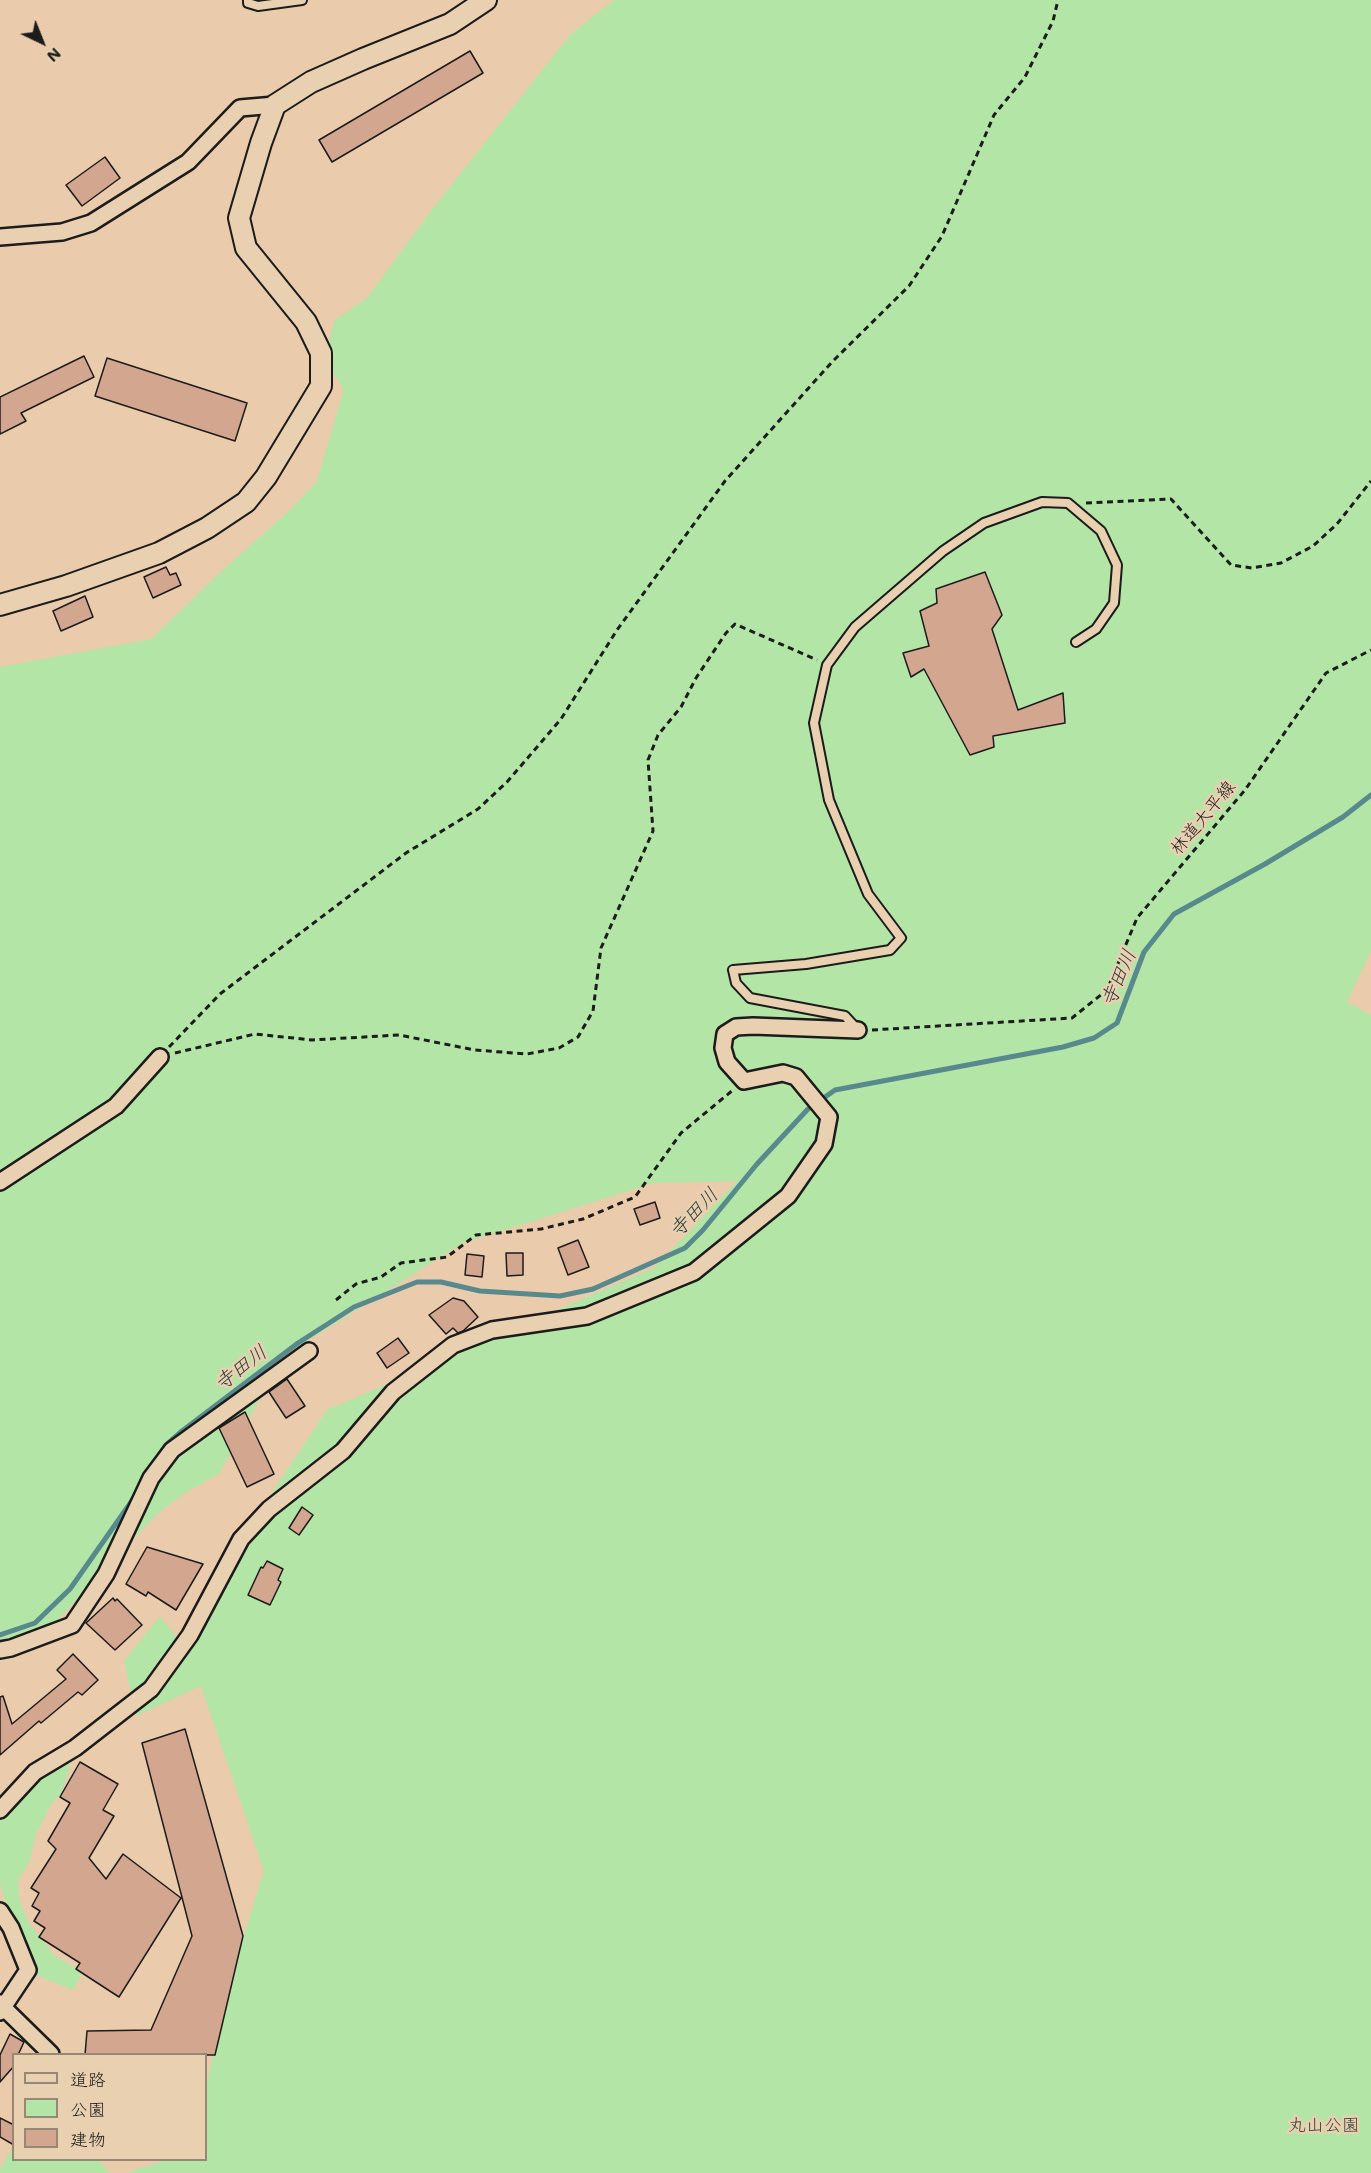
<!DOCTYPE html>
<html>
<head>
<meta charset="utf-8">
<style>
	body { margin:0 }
	#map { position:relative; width:1371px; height:2173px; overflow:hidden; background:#eaccad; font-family:Mali,"Klee One",sans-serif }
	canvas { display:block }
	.legend { position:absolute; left:12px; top:2053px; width:195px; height:108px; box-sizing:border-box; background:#e8d0b0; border:2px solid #968875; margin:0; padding:8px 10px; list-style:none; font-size:18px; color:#1c1c1c }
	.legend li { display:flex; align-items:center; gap:12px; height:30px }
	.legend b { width:30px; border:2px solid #968875 }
	.north { position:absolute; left:12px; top:12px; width:60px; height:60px; -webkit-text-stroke:4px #e8d0b0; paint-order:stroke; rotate:137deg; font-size:16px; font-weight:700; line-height:24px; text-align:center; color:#1c1c1c }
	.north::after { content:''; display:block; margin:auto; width:21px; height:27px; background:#1c1c1c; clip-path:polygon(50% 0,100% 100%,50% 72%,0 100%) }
</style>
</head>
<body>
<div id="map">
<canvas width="1371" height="2173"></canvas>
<ul class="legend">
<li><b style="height:8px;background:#e8d0b0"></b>道路</li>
<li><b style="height:16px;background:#b2e5a6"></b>公園</li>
<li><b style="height:16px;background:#d3a690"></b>建物</li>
</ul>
<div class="north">N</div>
</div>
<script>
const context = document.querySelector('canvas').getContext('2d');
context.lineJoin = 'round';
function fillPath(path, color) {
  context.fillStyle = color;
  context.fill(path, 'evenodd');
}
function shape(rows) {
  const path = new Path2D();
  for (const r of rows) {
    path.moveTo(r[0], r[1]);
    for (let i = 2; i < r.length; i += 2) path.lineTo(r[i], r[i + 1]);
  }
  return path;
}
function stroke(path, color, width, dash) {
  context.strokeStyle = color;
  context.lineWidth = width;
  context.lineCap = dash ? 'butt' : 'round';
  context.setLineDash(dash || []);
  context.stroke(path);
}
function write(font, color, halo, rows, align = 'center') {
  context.font = font + ' Mali,"Klee One",sans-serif';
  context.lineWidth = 5;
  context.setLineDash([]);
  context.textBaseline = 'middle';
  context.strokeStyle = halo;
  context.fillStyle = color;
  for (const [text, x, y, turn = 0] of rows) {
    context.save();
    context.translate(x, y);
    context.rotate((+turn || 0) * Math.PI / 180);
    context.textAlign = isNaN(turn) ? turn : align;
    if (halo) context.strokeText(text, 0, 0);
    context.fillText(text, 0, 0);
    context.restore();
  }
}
fillPath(shape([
	[614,0,1371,0,1371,951,1347,1002,1371,1015,1371,2173,127,2173,165,2160,206,2160,206,2087,228,1986,264,1871,201,1686,136,1716,124,1661,160,1616,184,1647,241,1539,327,1410,654,1268,737,1181,654,1183,463,1243,283,1356,219,1474,185,1493,157,1514,56,1622,0,1647,0,667,151,639,226,567,291,509,317,481,344,389,325,360,334,321,368,297,431,211,570,35],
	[75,1748,62,1793,52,1803,36,1834,30,1860,18,1881,19,1898,28,1922,55,1956,83,1972,73,1990,36,1975,15,1936,0,1884,0,1813,13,1788],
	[13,2147,14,2160,98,2160,110,2173,0,2173,0,2169]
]), '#b2e5a6');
stroke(shape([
	[160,1454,166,1445,182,1431,298,1343,354,1307,417,1282,441,1282,480,1291,560,1296,593,1289,685,1248,703,1230,757,1164,808,1109,835,1090,1063,1047,1094,1038,1117,1023,1144,952,1174,914,1265,864,1343,817,1371,795],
	[0,1635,35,1623,70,1589,136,1495]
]), '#58898c', 5);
const building = shape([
	[470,51,483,73,332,162,319,140,470,51],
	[105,157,120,178,82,206,66,185,105,157],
	[84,356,94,377,21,413,26,421,0,434,0,397,84,356],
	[107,358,247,403,235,441,95,396,107,358],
	[166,567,170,575,176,573,181,585,153,598,144,577,166,567],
	[985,572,1002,615,992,629,1018,710,1063,693,1065,723,993,736,994,747,970,755,924,669,911,677,903,653,929,646,920,611,937,603,936,589,985,572],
	[85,596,93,617,61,631,53,611,85,596],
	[655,1202,660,1218,640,1225,634,1209,655,1202],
	[578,1240,589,1267,568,1275,558,1248,578,1240],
	[506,1253,523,1253,523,1275,507,1276,506,1253],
	[467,1254,484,1256,482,1277,465,1275,467,1254],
	[453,1298,464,1301,478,1317,463,1331,458,1333,453,1328,446,1334,429,1315,453,1298],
	[398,1338,409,1353,387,1368,377,1353,398,1338],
	[287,1379,305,1406,286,1418,269,1392,287,1379],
	[245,1412,274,1474,247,1487,219,1428,245,1412],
	[302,1507,313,1515,299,1535,289,1528,302,1507],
	[147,1547,203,1564,176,1610,148,1592,146,1596,126,1584,147,1547],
	[267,1561,283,1569,278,1580,281,1582,270,1605,248,1595,261,1567,263,1568,267,1561],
	[113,1598,115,1601,117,1599,142,1625,115,1650,86,1623,113,1598],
	[73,1654,98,1680,82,1695,78,1692,41,1723,39,1721,0,1755,0,1697,3,1696,12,1724,66,1679,57,1670,73,1654],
	[185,1729,243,1936,215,2055,85,2055,87,2031,151,2030,192,1936,142,1743,185,1729],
	[80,1762,118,1784,103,1810,114,1816,89,1858,106,1879,123,1854,181,1898,119,1997,76,1969,80,1963,39,1937,45,1928,34,1921,40,1911,32,1906,39,1893,31,1888,56,1849,48,1841,70,1803,60,1797,80,1762],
	[10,2034,24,2042,18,2055,14,2055,14,2066,0,2082,0,2055,10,2034],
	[0,2118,14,2125,14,2145,0,2137,0,2118]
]);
fillPath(building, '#d3a690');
stroke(building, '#1c1c1c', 1.5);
const service = shape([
	[248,0,248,3,258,6,302,0],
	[857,1029,845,1016,750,998,736,983,733,970,806,964,890,950,901,938,868,894,829,800,814,723,827,665,855,627,943,551,984,523,1042,502,1068,503,1101,531,1117,565,1114,603,1096,629,1076,642]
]);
const minor = shape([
	[0,237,62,232,91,223,188,162,240,108,275,105],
	[0,1182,116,1106,160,1057],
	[0,1650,11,1648,72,1625,106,1574,151,1478,172,1450,309,1351],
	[0,1810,35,1772,75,1748,151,1689,190,1635,241,1539,269,1509,343,1451,393,1392,453,1345,492,1330,587,1316,694,1272,788,1196,824,1144,829,1117,796,1077,783,1073,744,1081,727,1062,723,1048,725,1034,736,1027,753,1026,858,1030],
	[0,1911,11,1928,28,1970,0,2012],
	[0,2003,4,2003,2,2006,51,2054]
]);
const tertiary = shape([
	[0,605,66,586,159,553,207,528,246,502,266,477,321,386,321,353,306,322,246,248,239,218,261,143,275,105,311,82,363,59,450,24,486,0]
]);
stroke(service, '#1c1c1c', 12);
stroke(minor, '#1c1c1c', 20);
stroke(tertiary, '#1c1c1c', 24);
stroke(shape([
	[1086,503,1171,499,1231,565,1252,568,1281,563,1313,546,1337,524,1371,481],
	[872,1030,1072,1018,1107,990,1137,918,1245,790,1326,673,1371,650],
	[169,1047,220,994,406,853,478,809,507,782,561,719,617,630,725,481,832,362,909,286,942,236,994,115,1025,77,1053,21,1058,0],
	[175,1053,255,1034,312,1040,399,1035,475,1050,527,1054,559,1048,578,1037,593,1011,601,948,653,831,648,760,658,735,681,707,696,678,726,633,735,624,817,660],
	[336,1300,356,1284,381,1277,401,1263,447,1257,476,1235,541,1229,583,1219,635,1197,681,1133,733,1090]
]), '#1c1c1c', 3, [6, 4.5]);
stroke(service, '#e8d0b0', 8);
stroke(minor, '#e8d0b0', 15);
stroke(tertiary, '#e8d0b0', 20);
write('18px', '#1c1c1c', '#e8d0b0', [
	["林道大平線",1203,818,-50]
]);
write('18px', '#3a4438', '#e8d0b0', [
	["丸山公園",1324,2125]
]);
write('italic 20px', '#304041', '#e8d0b0', [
	["寺田川",1119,978,-67],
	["寺田川",694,1213,-46],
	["寺田川",241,1368,-38]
]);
</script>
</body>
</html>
